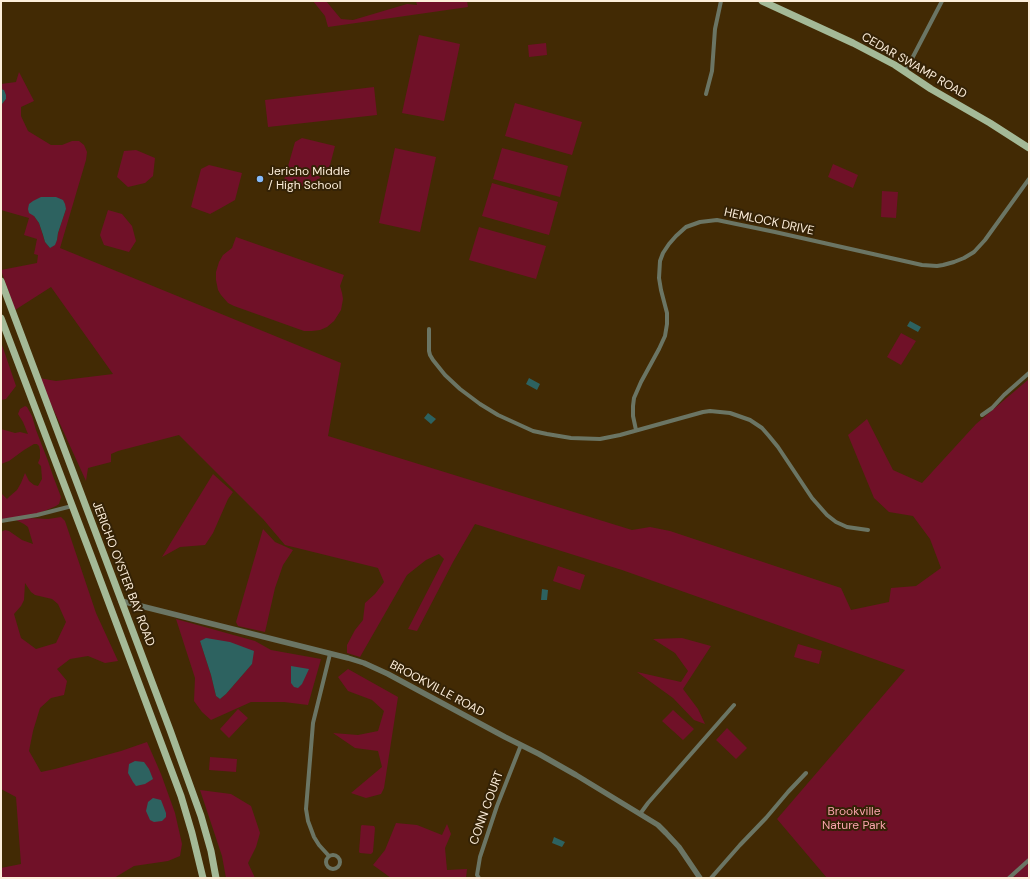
<!DOCTYPE html>
<html>
<head>
<meta charset="utf-8">
<style>
	body { margin:0 }
	#map { position:relative; width:1030px; height:879px; overflow:hidden; background:#422a04; font-family:"DM Sans",sans-serif }
	canvas { display:block }
	.frame { position:absolute; inset:0; border:2px solid #fdeeda; pointer-events:none }
</style>
</head>
<body>
<div id="map">
<canvas width="1030" height="879"></canvas>
<div class="frame"></div>
</div>
<script>
const context = document.querySelector('canvas').getContext('2d');
context.lineJoin = 'round';
function fillPath(path, color) {
  context.fillStyle = color;
  context.fill(path, 'evenodd');
}
function shape(rows) {
  const path = new Path2D();
  for (const r of rows) {
    if (r.length === 3) {
      path.moveTo(r[0] + r[2], r[1]);
      path.arc(r[0], r[1], r[2], 0, 2 * Math.PI);
      continue;
    }
    path.moveTo(r[0], r[1]);
    for (let i = 2; i < r.length; i += 2) path.lineTo(r[i], r[i + 1]);
  }
  return path;
}
function stroke(path, color, width, dash) {
  context.strokeStyle = color;
  context.lineWidth = width;
  context.lineCap = dash ? 'butt' : 'round';
  context.setLineDash(dash || []);
  context.stroke(path);
}
function write(font, color, halo, rows, align = 'center') {
  context.font = font + ' "DM Sans",sans-serif';
  context.lineWidth = 4;
  context.setLineDash([]);
  context.textBaseline = 'middle';
  context.strokeStyle = halo;
  context.fillStyle = color;
  for (const [text, x, y, turn = 0] of rows) {
    context.save();
    context.translate(x, y);
    context.rotate((+turn || 0) * Math.PI / 180);
    context.textAlign = isNaN(turn) ? turn : align;
    if (halo) context.strokeText(text, 0, 0);
    context.fillText(text, 0, 0);
    context.restore();
  }
}
fillPath(shape([
	[313,1,326,1,341,19,353,20,407,4,417,5,416,1,467,1,468,7,328,27,325,16],
	[419,35,460,44,444,121,402,113],
	[546,43,547,55,529,57,528,45],
	[19,72,34,101,21,107,21,116,28,131,51,145,62,145,72,141,79,141,84,145,87,152,86,160,60,248,341,363,328,436,632,530,650,527,670,531,841,588,851,610,889,602,891,588,916,586,941,568,930,539,913,516,889,512,874,498,848,435,867,419,893,470,922,483,976,424,1029,379,1029,878,827,878,777,819,905,670,622,570,475,524,453,562,417,631,408,629,444,559,439,554,426,560,407,575,360,657,347,653,347,645,355,630,363,620,365,603,375,594,384,582,378,568,285,545,263,519,179,435,118,451,111,454,111,462,88,468,86,481,39,378,56,381,113,374,51,287,15,310,1,270,37,263,38,255,34,254,37,239,24,235,29,218,1,210,1,109,2,108,2,104,6,99,4,90,1,89,1,84,16,82],
	[66,209,58,233,57,240,50,248,45,242,39,223,34,216],
	[374,87,377,115,268,127,265,100],
	[515,103,582,122,572,155,505,136],
	[302,138,335,146,328,173,315,181,304,187,284,180,295,142],
	[395,148,436,157,420,232,379,223],
	[502,148,568,166,560,197,493,179],
	[136,150,155,158,153,176,145,183,128,187,117,177,124,151],
	[833,164,858,175,853,188,828,177],
	[209,165,242,173,235,200,221,208,210,214,191,207,201,169],
	[492,183,558,202,549,235,482,216],
	[882,191,898,192,896,218,881,217],
	[108,210,122,214,132,226,136,241,129,252,104,245,100,235],
	[479,227,546,246,536,279,469,260],
	[236,237,344,275,340,286,342,293,343,299,341,310,334,321,327,327,320,330,312,331,304,331,234,306,228,303,221,295,218,290,216,280,216,272,219,262,223,255,232,248],
	[901,333,916,341,901,365,887,357],
	[1,342,16,386,6,399,1,400],
	[25,406,27,407,32,416,36,430,48,461,53,476,61,497,59,504,56,506,28,518,48,519,61,517,65,521,96,613,118,661,105,663,88,656,70,659,57,669,67,681,64,695,51,698,40,708,33,731,29,751,41,772,55,769,121,751,147,742,161,774,175,813,182,844,180,856,168,861,134,866,114,878,1,878,1,868,21,864,16,797,1,789,1,532,5,530,9,531,22,540,33,544,28,527,24,524,16,520,1,519,1,493,7,499,10,496,17,490,21,483,25,473,29,481,34,485,38,486,42,479,41,466,38,463,40,458,40,450,39,446,37,444,34,444,24,450,9,461,1,464,1,429,15,433,20,432,28,434,23,422,18,414,20,409],
	[25,583,31,592,35,595,52,599,58,604,66,622,56,643,36,649,21,638,14,614,21,606,24,600],
	[213,474,233,492,228,499,213,533,205,545,180,547,162,557],
	[263,529,275,542,293,550,283,565,275,588,265,632,238,626,236,622],
	[558,566,585,575,580,590,553,581],
	[176,619,255,641,271,650,321,659,308,705,284,702,251,702,211,720,202,712,194,701,195,678],
	[200,641,252,664,226,694,220,699,216,696,211,675],
	[682,638,711,646,683,689,698,709,705,724,694,720,673,698,637,672,681,682,688,671,675,653,653,639],
	[798,644,822,651,819,664,794,657],
	[348,669,398,697,384,788,381,794,366,798,351,793,382,767,378,751,355,748,333,733,358,735,378,731,384,711,372,700,348,691,338,677],
	[238,709,248,718,229,738,220,729],
	[673,710,694,729,683,740,662,721],
	[727,728,747,748,736,759,716,740],
	[210,757,237,759,236,772,209,770],
	[200,790,231,794,251,806,260,833,256,847,248,863,255,878,226,878,222,856],
	[396,823,417,825,442,835,447,824,451,834,445,848,447,870,467,869,466,878,391,878,373,865,385,850],
	[362,825,374,826,375,828,373,852,371,854,360,853,359,852,361,826]
]), '#701128');
fillPath(shape([
	[1,89,4,90,6,95,6,99,2,104,2,108,1,109],
	[41,197,56,197,63,200,65,204,66,209,58,233,57,240,55,245,50,248,45,242,43,235,39,223,34,216,29,213,28,209,29,204,33,201],
	[910,321,921,327,918,332,907,326],
	[529,378,540,384,537,390,526,384],
	[428,413,436,419,431,424,424,418],
	[542,589,548,590,547,600,541,600],
	[206,638,230,642,254,651,252,664,226,694,220,699,216,696,211,675,200,641],
	[291,666,309,669,302,684,298,688,294,687,291,683],
	[135,761,144,762,149,769,153,779,145,784,136,786,133,782,128,773,129,764],
	[153,798,161,800,166,813,166,817,162,821,154,822,150,820,146,811,148,802],
	[554,837,565,842,562,847,552,843]
]), '#2d6260');
stroke(shape([
	[905,72,942,1],
	[706,94,712,71,715,29,721,1],
	[429,329,429,351,430,355,433,360,445,375,460,389,480,404,498,415,533,431,547,434,571,438,600,439,620,435,703,412,710,411,730,413,750,420,762,428,769,436,778,447,812,498,827,515,836,522,847,527,868,530],
	[982,415,992,408,1004,395,1029,373],
	[636,430,633,416,633,406,634,398,641,382,659,349,665,336,667,324,667,313,661,290,659,278,660,261,663,253,669,244,676,236,686,227,700,222,717,220,775,232,922,265,937,266,943,265,954,262,964,258,974,252,985,240,1029,179],
	[1,521,37,515,72,506],
	[640,814,648,803,734,705],
	[333,862,7],
	[329,856,319,845,314,837,308,821,306,809,313,723,330,654],
	[479,878,477,875,480,857,497,806,521,745],
	[711,878,740,845,766,818,788,792,806,773],
	[1009,878,1029,860]
]), '#6b7564', 4);
stroke(shape([
	[121,601,348,658,364,663,388,674,505,737,539,754,576,775,640,814,658,825,666,833,679,847,700,878]
]), '#6b7564', 5.5);
stroke(shape([
	[762,1,853,43,895,65,931,89,990,123,1029,148],
	[1,281,170,730,201,816,211,851,216,878],
	[1,318,92,558,181,796,192,833,203,878]
]), '#a4b997', 7);
for (const [x, y, r, color] of [
	[260,179,4,"#86bbfb"]
]) {
  const dot = new Path2D();
  dot.arc(x, y, r, 0, 2 * Math.PI);
  context.fillStyle = color;
  context.fill(dot);
  stroke(dot, '#342206', 1.5);
}
write('12px', '#fdeeda', '#342206', [
	["CEDAR SWAMP ROAD",914,66,30],
	["HEMLOCK DRIVE",769,222,12],
	["JERICHO OYSTER BAY ROAD",123,574,69],
	["BROOKVILLE ROAD",437,689,28],
	["CONN COURT",487,808,-70]
]);
write('12px', '#fdeeda', '#342206', [
	["Jericho Middle",268,172],
	["/ High School",268,186]
], 'left');
write('12px', '#f9a4ac', '#342206', [
	["Brookville",854,812],
	["Nature Park",854,826]
]);
</script>
</body>
</html>
